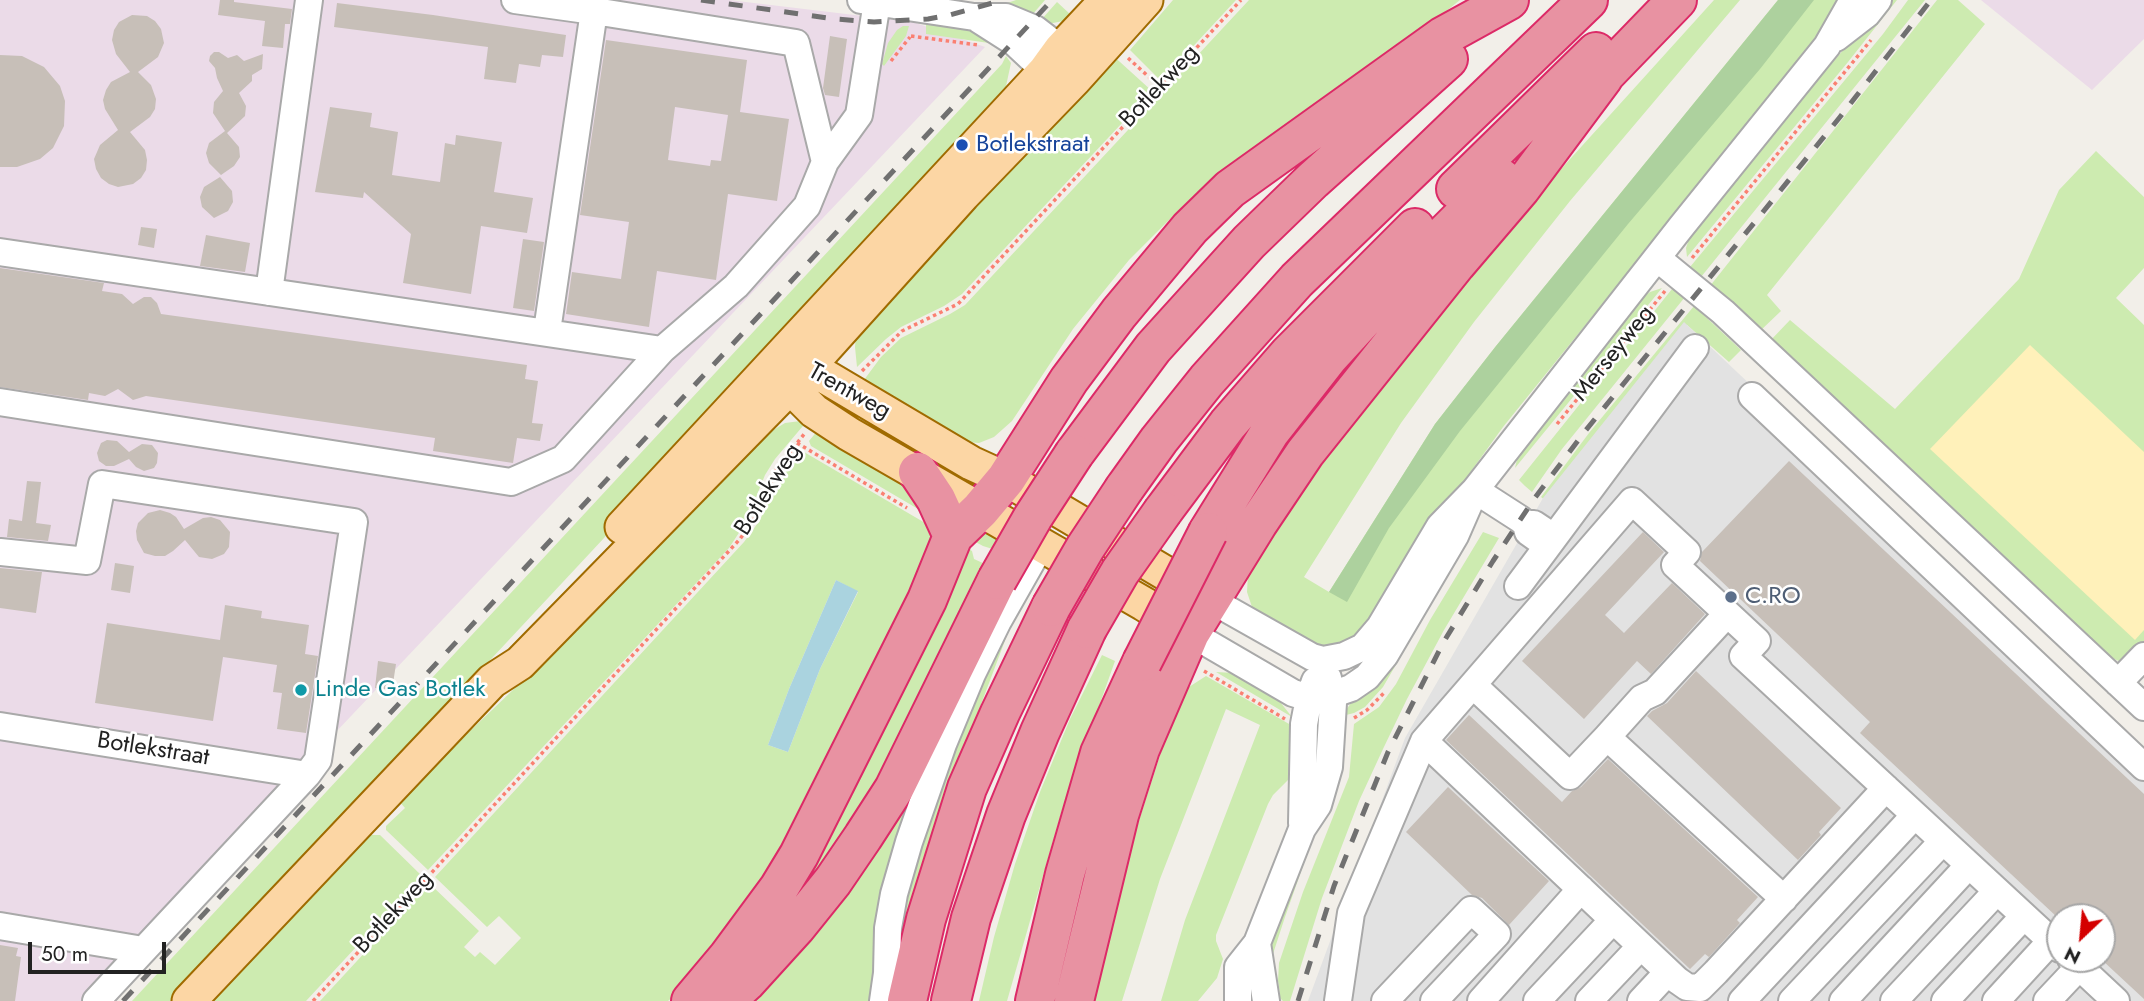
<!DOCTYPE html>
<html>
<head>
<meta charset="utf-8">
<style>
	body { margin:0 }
	#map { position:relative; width:2144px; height:1001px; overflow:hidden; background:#f2efe9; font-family:Jost,sans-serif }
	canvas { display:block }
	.north { position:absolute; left:2046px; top:903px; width:70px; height:70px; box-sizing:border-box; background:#fff; border:2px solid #a7a7a7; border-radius:50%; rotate:206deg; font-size:19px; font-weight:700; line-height:28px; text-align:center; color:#222 }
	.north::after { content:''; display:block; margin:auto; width:24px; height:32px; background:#d40000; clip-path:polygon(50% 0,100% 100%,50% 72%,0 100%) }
	.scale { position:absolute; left:28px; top:942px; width:138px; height:32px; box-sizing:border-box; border:4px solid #222; border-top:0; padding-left:9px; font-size:21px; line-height:24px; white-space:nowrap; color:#222; -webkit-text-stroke:5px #fff; paint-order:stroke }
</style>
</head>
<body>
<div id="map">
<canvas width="2144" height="1001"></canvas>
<div class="north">N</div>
<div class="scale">50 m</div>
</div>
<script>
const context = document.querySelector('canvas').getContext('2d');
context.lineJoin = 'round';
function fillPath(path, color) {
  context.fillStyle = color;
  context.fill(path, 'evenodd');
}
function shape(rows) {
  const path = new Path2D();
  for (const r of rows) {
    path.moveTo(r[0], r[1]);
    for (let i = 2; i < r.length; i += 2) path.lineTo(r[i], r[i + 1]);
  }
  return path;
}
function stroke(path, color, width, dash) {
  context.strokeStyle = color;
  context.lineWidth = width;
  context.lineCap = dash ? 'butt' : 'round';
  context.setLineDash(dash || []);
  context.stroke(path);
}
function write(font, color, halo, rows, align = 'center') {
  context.font = font + ' Jost,sans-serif';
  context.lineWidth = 5;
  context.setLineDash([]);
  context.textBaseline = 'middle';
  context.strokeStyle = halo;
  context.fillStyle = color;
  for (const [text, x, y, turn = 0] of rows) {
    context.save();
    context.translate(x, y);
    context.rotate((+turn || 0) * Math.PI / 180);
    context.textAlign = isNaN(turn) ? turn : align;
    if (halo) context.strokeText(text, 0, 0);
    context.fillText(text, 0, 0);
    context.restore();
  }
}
fillPath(shape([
	[0,0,729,0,913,22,985,47,81,1001,0,1001],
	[1981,0,2144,0,2144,39,2092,90]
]), '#ebdbe8');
fillPath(shape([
	[1016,0,1045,0,1032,15,993,8],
	[1173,0,1236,0,1161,81,1130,50],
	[1249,0,1460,0,1415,36,1244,155,1189,200,1129,260,1073,329,1012,421,994,437,979,443,957,441,864,380,881,357,901,338,950,314,965,305],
	[1714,0,1740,0,1570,201,1474,322,1401,423,1304,577,1329,592,1435,424,1496,346,1778,0,1848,0,1503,427,1459,488,1357,641,1316,648,1253,610,1247,592,1248,574,1308,479,1534,199],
	[1883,0,1897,0,1848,62,1687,257,1686,248,1689,239,1738,174,1785,116,1839,55],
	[1908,0,1925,0,1701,277,1690,267,1883,34],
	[1937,0,1958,0,1985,24,1767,295,1781,311,1759,332,1710,286],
	[1057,2,1071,15,1068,20,1048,24,1041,20],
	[940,22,990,33,1003,45,926,34,926,24],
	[903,26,909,26,906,36,884,66,882,64,888,43,897,30],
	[1109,52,1152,91,962,294,944,306,901,327,886,339,857,367,855,347,856,335],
	[1006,56,1011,63,1006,86,955,142,958,146,911,209,172,1001,132,1001,937,134,1002,64],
	[2096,151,2144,197,2144,268,2116,298,2144,325,2144,646,2137,654,2119,661,2100,653,1769,342,1790,320,1895,409,2019,279,2059,190],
	[1662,288,1515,468,1519,451,1643,297,1650,292],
	[1672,289,1685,297,1562,449,1532,492,1525,486,1519,480],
	[1694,306,1741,350,1729,362,1687,325,1547,502,1541,497,1589,433],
	[808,420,775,459,765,475,746,522,729,548,428,870,386,830,386,826,405,808,398,800,585,621,712,493,765,435,785,423],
	[823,424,902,482,930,516,811,446,809,441],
	[804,452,932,527,928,557,766,879,675,995,668,1001,320,1001,429,883,479,931,464,947,475,957,480,952,495,965,521,938,499,916,487,927,435,877,744,542,760,520,780,476,799,453],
	[836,580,858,592,820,669,788,752,768,745,789,689],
	[985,523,1018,557,983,546,970,539],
	[1483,532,1499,538,1444,630,1407,699,1383,749,1359,801,1322,898,1290,1001,1283,1001,1279,997,1280,993,1278,981,1279,963,1303,892,1349,777,1354,724,1379,707,1396,684,1430,620],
	[1472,534,1383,687,1365,707,1354,713,1342,716,1467,535],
	[964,546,972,551,974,559,985,564,877,780,852,822,801,895,730,968],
	[1012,622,937,821,901,948,893,932,971,695],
	[978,648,877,1001,736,1001],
	[1102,655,1115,661,1061,813,1007,1001,979,1001,994,937,1015,864,1040,792,1070,719],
	[1216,672,1234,673,1273,693,1292,717],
	[1206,676,1296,728,1296,767,1288,780,1273,795,1268,804,1216,935,1216,941,1223,959,1217,978,1198,1001,1161,1001,1185,920,1260,725,1226,709,1160,879,1122,1001,1092,1001,1102,969,1124,867,1164,743,1180,699,1189,687],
	[1321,815,1285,917,1270,963,1270,950,1281,916],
	[362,835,380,835,422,876,306,1001,204,1001]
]), '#cdebb0');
fillPath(shape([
	[1778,0,1814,0,1760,69,1628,224,1460,431,1389,528,1347,602,1329,592,1435,424,1496,346]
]), '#add19e');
fillPath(shape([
	[2030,345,2144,452,2144,630,2135,640,1930,449]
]), '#fff1ba');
fillPath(shape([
	[1684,322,2144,756,2144,1001,1308,1001,1405,738,1543,498],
	[2060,917,2102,917,2102,959,2060,959]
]), '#e2e2e2');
fillPath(shape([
	[836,580,858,591,820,669,788,752,768,745,789,689]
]), '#aad3df');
fillPath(shape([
	[220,0,234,0,234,2,292,9,290,24,285,24,283,48,262,46,265,21,218,15],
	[337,3,433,15,566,35,563,57,542,55,540,67,519,64,516,83,484,79,488,47,334,27],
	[132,15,147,16,155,21,161,29,164,43,158,57,138,72,151,85,156,99,155,109,150,117,130,132,145,150,147,160,146,170,141,178,133,184,118,187,109,184,101,178,96,169,94,159,100,145,118,130,105,109,103,100,106,90,111,82,130,72,116,54,112,40,114,30,119,22],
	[830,36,847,39,839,97,825,95,823,88],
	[606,40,747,60,740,112,789,119,777,201,728,194,716,280,657,271,649,327,566,314,572,272,621,279,629,222,580,215],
	[675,107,728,115,721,161,711,160,710,166,668,160],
	[214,52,219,52,228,58,237,55,244,61,263,54,262,69,252,75,252,81,239,93,246,106,245,116,227,133,239,147,240,157,234,166,221,175,209,163,206,153,209,143,225,131,213,113,214,102,223,91,217,78,215,68,209,61,210,56],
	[0,55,22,56,44,67,60,86,65,101,64,126,53,148,40,159,17,167,0,167],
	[330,107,372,113,370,127,398,132,392,175,440,182,445,143,455,145,456,135,502,142,494,192,533,198,527,233,481,226,471,294,403,283,411,234,364,192,363,198,315,192],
	[220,177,232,191,233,202,228,211,214,218,202,207,200,197,204,187],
	[141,227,157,229,154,248,138,245],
	[206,235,250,243,245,272,200,266],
	[523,239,544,242,534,311,513,308],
	[0,268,104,283,102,291,122,294,133,304,144,297,151,297,157,303,161,314,527,365,525,379,538,381,532,423,543,424,540,441,517,438,513,463,433,451,435,438,146,396,133,400,118,389,105,396,89,393,88,400,0,387],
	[107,440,117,441,129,452,142,444,152,445,158,453,157,463,154,468,144,471,136,467,129,459,114,466,106,466,99,461,97,453,101,443],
	[1789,461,2144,794,2144,999,2102,960,2102,917,2057,917,1860,733,1870,722,1700,561,1702,552],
	[27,481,41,482,36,523,51,525,48,541,7,537,9,519,22,521],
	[160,510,170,513,176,517,184,529,203,518,211,517,220,520,230,532,229,547,224,554,212,559,199,557,185,540,173,551,165,556,155,556,144,553,137,540,136,531,138,523,148,513],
	[1643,532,1664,552,1605,615,1624,633,1672,583,1705,614,1651,674,1637,661,1584,719,1522,661],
	[115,563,134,566,130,593,111,590],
	[0,568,42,572,36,613,0,608],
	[225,605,262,611,261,618,309,625,305,654,318,656,306,733,277,729,282,693,273,692,277,665,223,657,213,721,95,703,107,623,220,640],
	[378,661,396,664,392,690,375,688],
	[1696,671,1841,808,1819,832,1821,835,1798,860,1647,716,1652,711,1667,703],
	[1469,715,1562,802,1572,791,1581,787,1608,759,1758,897,1737,920,1740,923,1709,957,1705,954,1690,969,1446,740],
	[1448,787,1549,881,1509,925,1482,898,1472,895,1406,832],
	[0,945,18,948,16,956,21,957,15,1001,0,1001]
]), '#c7bfb8');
const minor = shape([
	[515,0,594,11],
	[861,0,974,17,1006,17,1035,29,1061,49,1068,65],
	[978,19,1014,42,1045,71,1061,75],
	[1836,38,1867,14,1878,0],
	[0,252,662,350],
	[1657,258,1723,312,2144,707],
	[269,292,309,0],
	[547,331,594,11,796,43,825,162],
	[1752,396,2144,767],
	[0,402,511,482,563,459,662,350,736,286,807,206,825,162,859,115,877,2],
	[1475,490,1520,519,1526,524,1528,532,1542,542,1549,542,1549,534,1534,524,1526,524],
	[0,552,87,561,102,484,354,522,318,760,307,775,96,1001],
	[1518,586,1695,348],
	[1211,600,1312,657,1323,660,1344,656,1363,647,1380,627,1440,526,1475,490,1681,227,1827,46,1853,0],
	[1190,633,1293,693,1309,698,1322,698,1351,688,1367,677,1385,655,1455,536,1469,504],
	[2118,683,2144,656],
	[1473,685,1570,776,1607,737,1784,899],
	[0,726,307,775],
	[1607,737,1642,698,1655,692,1727,614],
	[1424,741,1677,980,1687,987,1700,988,1716,972,1886,788],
	[1302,823,1304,724,1309,698,1315,681],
	[0,926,143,950],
	[1257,943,1266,1001],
	[2071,959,2116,1001],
	[883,1001,887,973,888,928,894,894,909,842,943,744,972,674,998,621,1041,545],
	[1238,1001,1238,967,1257,943,1302,829,1318,805,1329,767,1333,703,1328,678],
	[1338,1001,1351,913,1424,741,1632,501,1687,552,1675,565,1757,641,1743,656,2060,949],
	[1385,1001,1471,910,1497,934,1434,1001],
	[1481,1001,1581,889],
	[1537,1001,1613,920],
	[1589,1001,1641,946],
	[1641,1001,1668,972],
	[1742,1001,1915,815],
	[1792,1001,1943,841],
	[1843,1001,1969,865],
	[1894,1001,1997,891],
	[1945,1001,2024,916],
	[1996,1001,2051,941],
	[2047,1001,2079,967]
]);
const major = shape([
	[789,361,814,370,971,463,1006,479,1052,506,1204,596],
	[783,368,790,387,814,411,849,434,1144,604,1185,630],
	[622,527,1045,71,1061,49,1107,0],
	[189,1001,492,681,520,663,790,387,963,195,1075,79,1146,0]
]);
const highway = shape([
	[1586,94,1677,0],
	[1456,189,1596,52],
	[1074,454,1153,348,1249,242,1313,180,1448,59],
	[918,472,936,499,953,536],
	[1124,489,1159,440,1207,380,1297,280,1588,0],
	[1163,511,1228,424,1289,354,1415,228],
	[1208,532,1270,432,1328,358,1402,277,1501,178],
	[691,1001,728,957,779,888,799,855,927,600,953,536,980,510,1006,479,1069,380,1119,313,1190,228,1230,189,1442,37,1509,0],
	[725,1001,746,982,796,927,833,881,863,837,894,789,997,580],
	[907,1001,926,919,967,788,1000,713,1051,607],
	[951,1001,971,918,1006,815,1040,732,1087,629],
	[1035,1001,1065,874,1100,753,1142,662],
	[1074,1001,1119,815,1140,749,1190,633,1258,523,1305,453,1456,264,1521,188,1603,78]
]);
stroke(minor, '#a9a9a9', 30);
stroke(major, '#a06b00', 37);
stroke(highway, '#dc2a67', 42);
stroke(shape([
	[911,36,978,45],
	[1128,58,1160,87],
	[891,61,910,37],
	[1692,258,1871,40],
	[862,371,902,331,958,304,1241,0],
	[1557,424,1665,291],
	[797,443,907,508],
	[1204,671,1285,719],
	[1354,718,1367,710,1385,692],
	[313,1001,740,539,754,519,776,470,805,433]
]), '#fa8072', 3.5, [3.5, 3.5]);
stroke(minor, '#fff', 26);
stroke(major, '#fcd6a4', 33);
stroke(highway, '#e892a2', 38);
stroke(shape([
	[701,0,835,19,874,22,928,19,950,15,1003,0],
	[123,1001,1052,0],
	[1298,1001,1334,886,1388,752,1443,643,1493,561,1534,499,1586,430,1840,117,1931,0]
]), '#707070', 5, [14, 14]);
const highwayBridge = shape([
	[997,580,1033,517,1074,454],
	[1051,607,1085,548,1124,489],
	[1087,629,1120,572,1163,511],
	[1142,662,1208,532]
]);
stroke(highwayBridge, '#dc2a67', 42, []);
stroke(highwayBridge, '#e892a2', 38);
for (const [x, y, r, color] of [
	[962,145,7,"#1a4fb4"],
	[1731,597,7,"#5c6f8a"],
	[301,690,7,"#0f9aa8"]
]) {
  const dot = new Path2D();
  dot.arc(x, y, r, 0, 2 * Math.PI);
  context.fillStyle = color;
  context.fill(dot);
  stroke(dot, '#fff', 2.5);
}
write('24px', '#222', '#fff', [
	["Botlekweg",1160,87,-47],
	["Merseyweg",1614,354,-51],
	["Trentweg",849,392,29],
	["Botlekweg",769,490,-58],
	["Botlekstraat",153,750,9],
	["Botlekweg",394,913,-47]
]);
write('24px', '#164399', '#fff', [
	["Botlekstraat",976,145]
], 'left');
write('24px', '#4e5e75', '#fff', [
	["C.RO",1745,597]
], 'left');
write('24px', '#0d838f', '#fff', [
	["Linde Gas Botlek",315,690]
], 'left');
</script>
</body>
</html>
